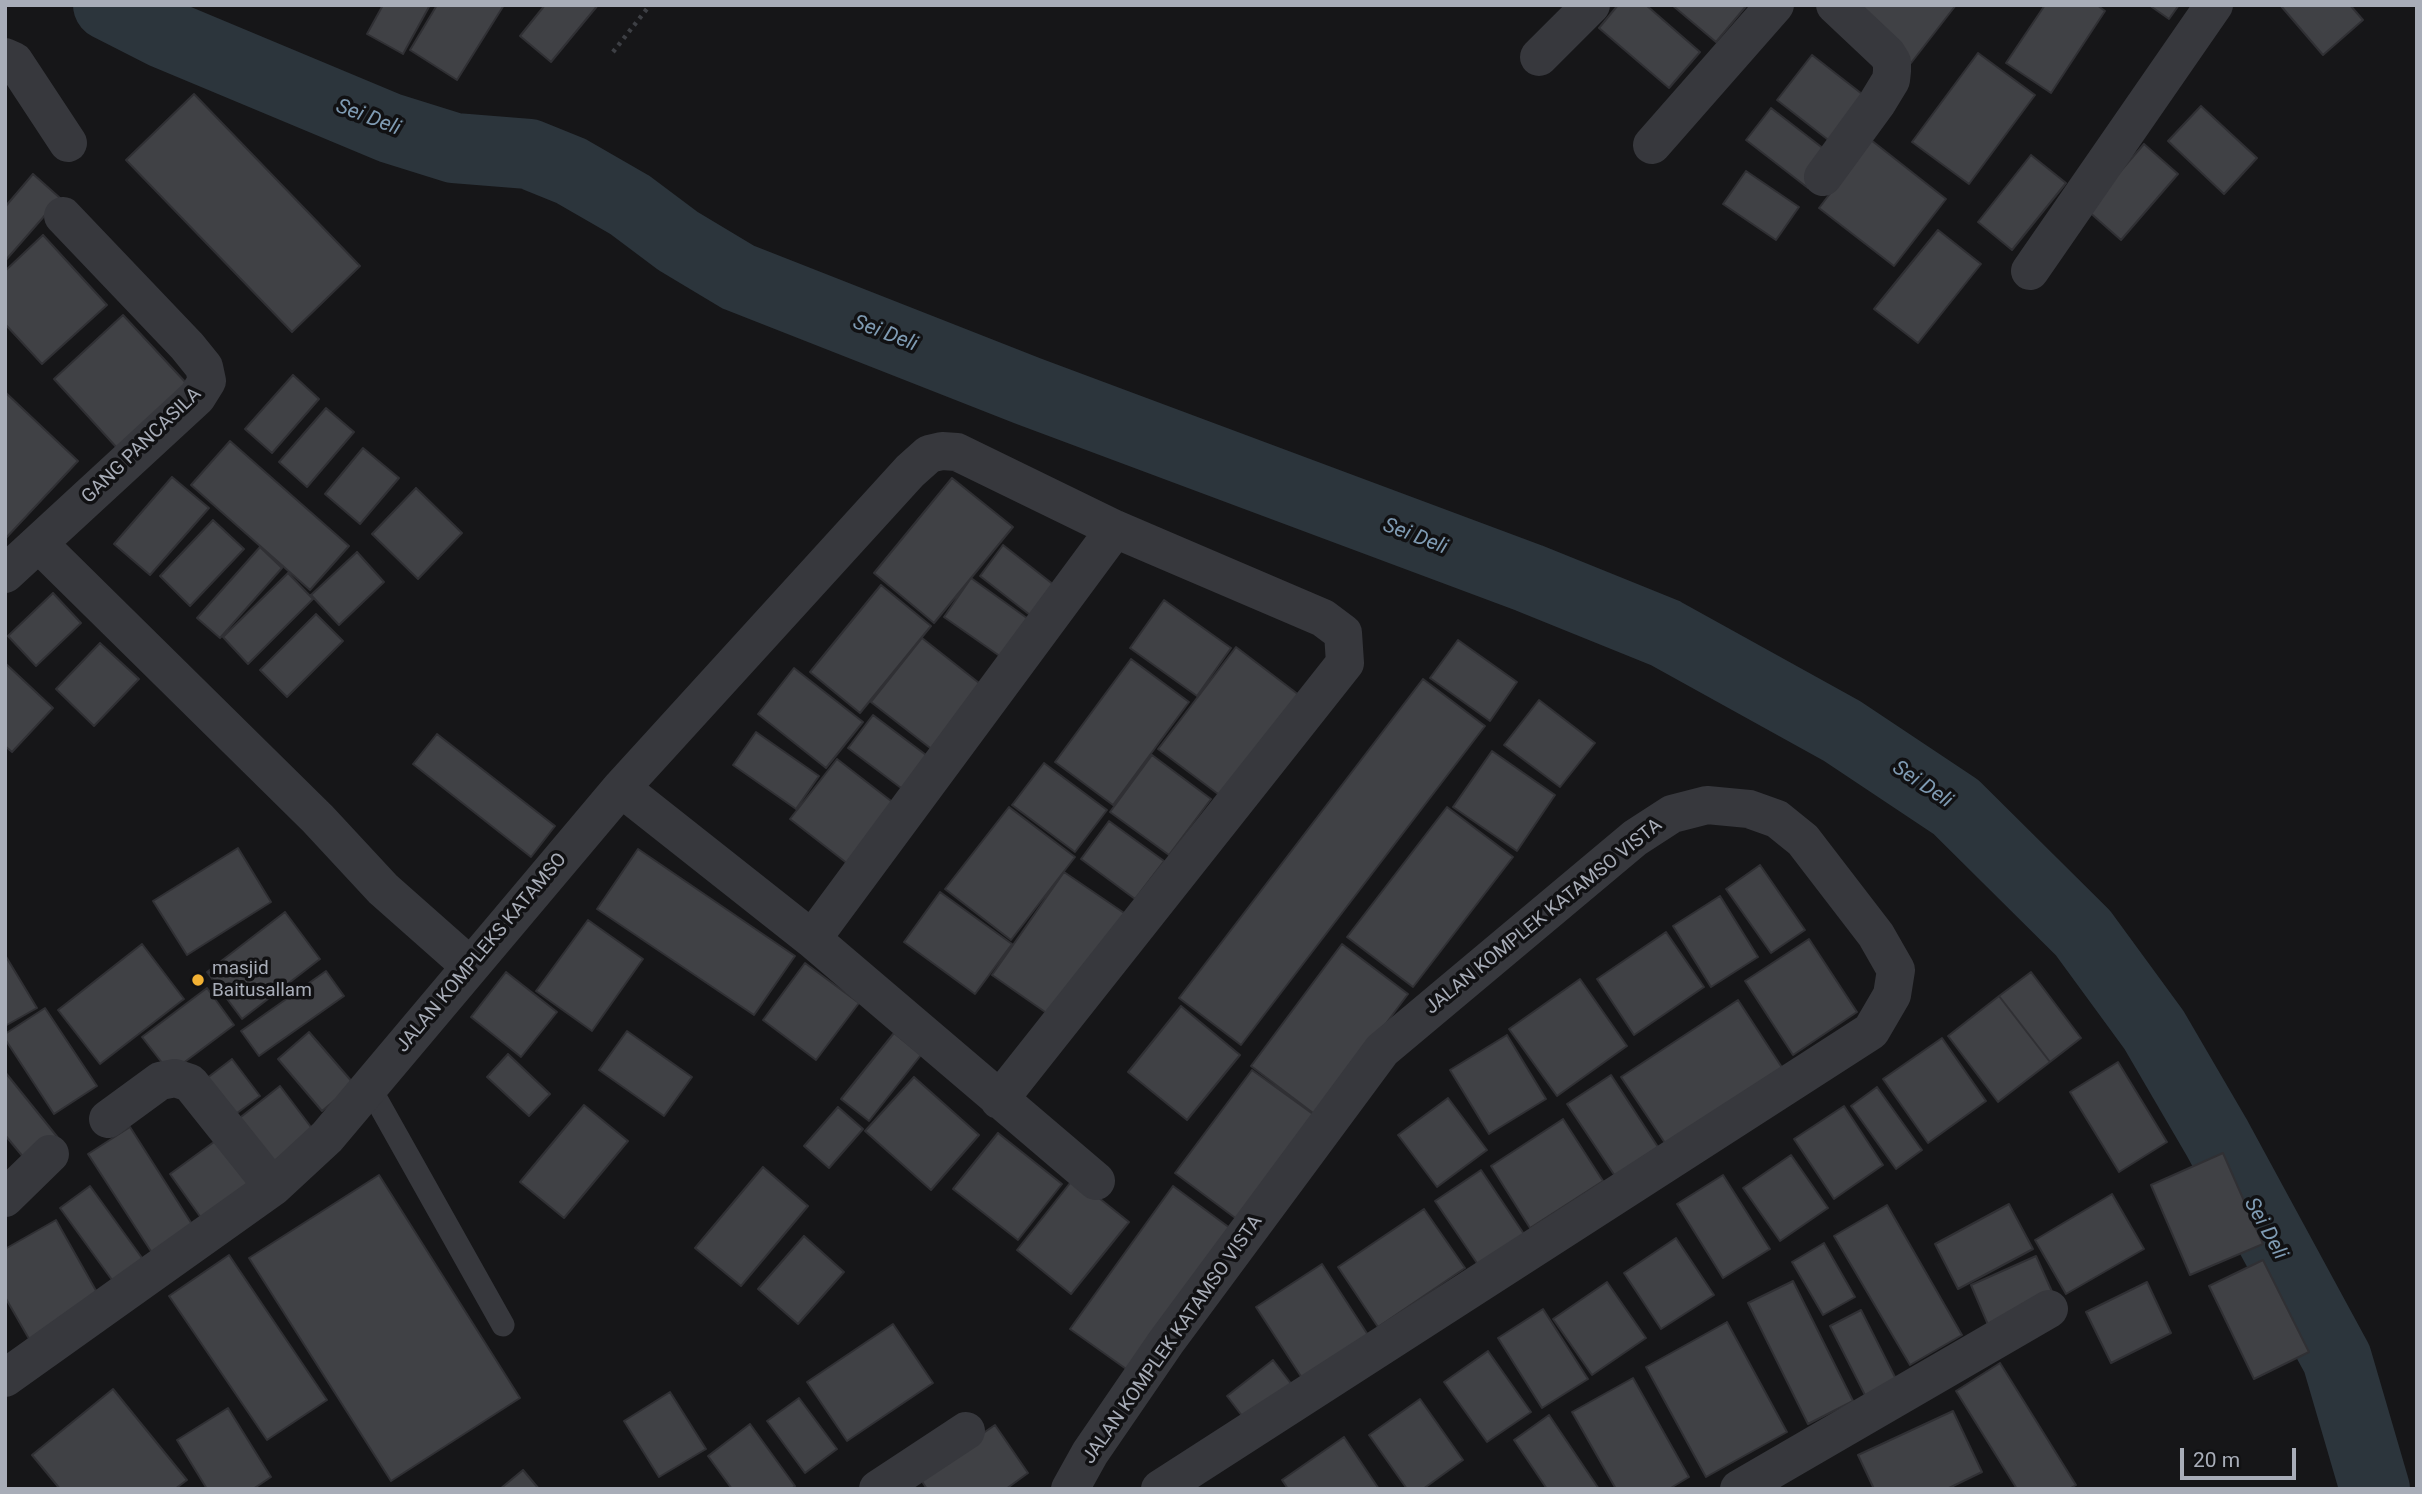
<!DOCTYPE html>
<html>
<head>
<meta charset="utf-8">
<style>
	body { margin:0 }
	#map { position:relative; width:2422px; height:1494px; overflow:hidden; background:#161618; font-family:Roboto,sans-serif }
	canvas { display:block }
	.frame { position:absolute; inset:0; border:7px solid #a8adb8; pointer-events:none }
	.scale { position:absolute; left:2180px; top:1448px; width:116px; height:32px; box-sizing:border-box; border:4px solid #a8adb8; border-top:0; padding-left:9px; font-size:21px; line-height:24px; white-space:nowrap; color:#a8adb8; -webkit-text-stroke:5px #111113; paint-order:stroke }
</style>
</head>
<body>
<div id="map">
<canvas width="2422" height="1494"></canvas>
<div class="frame"></div>
<div class="scale">20 m</div>
</div>
<script>
const context = document.querySelector('canvas').getContext('2d');
context.lineJoin = 'round';
function shape(rows) {
  const path = new Path2D();
  for (const r of rows) {
    path.moveTo(r[0], r[1]);
    for (let i = 2; i < r.length; i += 2) path.lineTo(r[i], r[i + 1]);
  }
  return path;
}
function stroke(path, color, width, dash) {
  context.strokeStyle = color;
  context.lineWidth = width;
  context.lineCap = dash ? 'butt' : 'round';
  context.setLineDash(dash || []);
  context.stroke(path);
}
function fillPath(path, color) {
  context.fillStyle = color;
  context.fill(path, 'evenodd');
}
function write(font, color, halo, rows, align = 'center') {
  context.font = font + ' Roboto,sans-serif';
  context.lineWidth = 7;
  context.setLineDash([]);
  context.textBaseline = 'middle';
  context.strokeStyle = halo;
  context.fillStyle = color;
  for (const [text, x, y, turn = 0] of rows) {
    context.save();
    context.translate(x, y);
    context.rotate((+turn || 0) * Math.PI / 180);
    context.textAlign = isNaN(turn) ? turn : align;
    if (halo) context.strokeText(text, 0, 0);
    context.fillText(text, 0, 0);
    context.restore();
  }
}
stroke(shape([
	[108,5,165,34,390,128,454,148,529,154,571,171,630,205,678,241,738,277,1028,391,1529,578,1665,633,1842,731,1956,807,2083,933,2154,1030,2217,1138,2337,1359,2375,1489]
]), '#2c353c', 70);
const building = shape([
	[383,5,430,5,403,54,367,34,383,5],
	[437,5,504,5,457,80,410,50,437,5],
	[545,5,598,5,551,62,520,36,545,5],
	[1618,5,1646,5,1700,52,1669,88,1599,28,1618,5],
	[1672,5,1747,5,1716,42,1672,5],
	[1860,5,1956,5,1911,63,1860,5],
	[2045,5,2097,5,2105,11,2051,93,2006,63,2045,5],
	[2149,5,2179,5,2169,19,2149,5],
	[2350,5,2363,20,2323,55,2281,6,2350,5],
	[1978,53,2035,95,1969,184,1912,142,1978,53],
	[1812,55,1871,101,1836,146,1777,100,1812,55],
	[194,94,360,266,292,332,126,160,194,94],
	[2201,106,2257,158,2224,194,2168,141,2201,106],
	[1771,108,1833,156,1808,188,1746,140,1771,108],
	[1871,140,1946,199,1894,266,1819,208,1871,140],
	[2144,144,2178,174,2121,240,2087,210,2144,144],
	[2031,155,2066,183,2012,250,1978,222,2031,155],
	[1746,171,1799,207,1776,240,1723,204,1746,171],
	[33,174,60,198,5,261,5,207,33,174],
	[1938,230,1981,264,1918,343,1874,309,1938,230],
	[43,235,107,305,42,364,5,324,5,271,43,235],
	[123,315,187,384,118,449,54,379,123,315],
	[293,375,319,399,272,453,245,429,293,375],
	[5,392,78,461,5,539,5,392],
	[326,408,354,432,307,487,279,462,326,408],
	[230,441,349,546,310,590,191,485,230,441],
	[363,448,399,478,360,524,325,494,363,448],
	[172,477,209,508,150,575,114,544,172,477],
	[952,478,1013,527,934,623,874,573,952,478],
	[416,488,462,533,418,579,372,534,416,488],
	[213,520,244,549,190,606,160,576,213,520],
	[1003,545,1054,585,1030,615,980,576,1003,545],
	[260,547,282,568,220,638,197,618,260,547],
	[357,552,384,582,339,625,311,595,357,552],
	[288,573,313,599,248,664,223,637,288,573],
	[971,578,1031,621,1004,659,944,617,971,578],
	[881,585,931,626,860,713,810,672,881,585],
	[53,593,81,623,36,666,8,636,53,593],
	[1164,600,1231,648,1197,696,1130,648,1164,600],
	[316,614,343,641,287,697,260,670,316,614],
	[922,638,993,694,943,758,871,702,922,638],
	[1458,640,1517,682,1490,721,1430,678,1458,640],
	[100,643,139,679,94,726,56,689,100,643],
	[1236,647,1299,695,1222,797,1158,749,1236,647],
	[1131,659,1189,702,1113,805,1055,762,1131,659],
	[5,663,53,708,12,752,5,746,5,663],
	[794,668,863,722,826,768,758,714,794,668],
	[1423,679,1485,726,1241,1045,1179,998,1423,679],
	[1539,700,1595,743,1560,787,1504,745,1539,700],
	[873,715,934,761,909,794,848,748,873,715],
	[756,732,819,776,796,809,733,765,756,732],
	[437,734,555,826,531,857,413,764,437,734],
	[1492,751,1555,795,1517,851,1453,807,1492,751],
	[1152,755,1211,799,1169,855,1110,812,1152,755],
	[837,759,904,811,857,871,790,819,837,759],
	[1044,763,1107,810,1075,852,1012,805,1044,763],
	[1009,807,1075,857,1011,940,945,889,1009,807],
	[1447,807,1513,857,1413,987,1347,937,1447,807],
	[1109,821,1164,861,1135,899,1081,859,1109,821],
	[238,848,271,902,187,955,153,901,238,848],
	[638,849,795,956,754,1015,597,909,638,849],
	[1760,865,1805,930,1771,953,1726,889,1760,865],
	[1064,872,1130,917,1058,1021,992,975,1064,872],
	[940,892,1012,944,975,994,904,942,940,892],
	[1720,896,1758,957,1711,987,1673,926,1720,896],
	[285,912,320,959,242,1019,207,972,285,912],
	[588,920,643,959,592,1031,536,991,588,920],
	[1666,932,1704,987,1634,1035,1597,979,1666,932],
	[1809,939,1857,1012,1793,1055,1745,981,1809,939],
	[142,944,184,999,100,1064,58,1010,142,944],
	[1342,944,1408,994,1317,1116,1251,1066,1342,944],
	[5,955,37,1008,5,1026,5,955],
	[805,963,859,1003,816,1060,763,1020,805,963],
	[326,971,344,996,259,1056,241,1031,326,971],
	[506,972,557,1012,521,1057,471,1017,506,972],
	[2031,972,2081,1038,2050,1062,1999,996,2031,972],
	[1580,979,1627,1046,1557,1096,1509,1029,1580,979],
	[207,988,234,1025,170,1073,142,1037,207,988],
	[1999,996,2050,1062,1998,1102,1948,1036,1999,996],
	[1738,1000,1783,1069,1667,1146,1621,1077,1738,1000],
	[1181,1006,1240,1055,1187,1120,1128,1072,1181,1006],
	[45,1008,97,1086,54,1114,5,1039,5,1034,45,1008],
	[627,1031,692,1077,664,1116,599,1070,627,1031],
	[309,1032,354,1084,322,1111,278,1059,309,1032],
	[894,1033,921,1055,869,1121,841,1099,894,1033],
	[1507,1035,1546,1099,1489,1134,1450,1070,1507,1035],
	[1942,1038,1986,1101,1928,1143,1883,1079,1942,1038],
	[508,1054,550,1094,529,1116,487,1077,508,1054],
	[232,1059,260,1096,225,1122,198,1085,232,1059],
	[2118,1062,2167,1142,2119,1172,2070,1092,2118,1062],
	[1252,1070,1324,1122,1246,1226,1175,1173,1252,1070],
	[5,1072,59,1139,29,1164,5,1135,5,1072],
	[1611,1075,1658,1147,1615,1176,1567,1104,1611,1075],
	[914,1077,979,1135,931,1190,865,1131,914,1077],
	[280,1086,314,1131,265,1168,232,1124,280,1086],
	[1877,1087,1922,1150,1896,1169,1851,1106,1877,1087],
	[1448,1098,1487,1150,1437,1187,1398,1135,1448,1098],
	[584,1105,628,1141,564,1218,520,1182,584,1105],
	[1844,1106,1883,1165,1834,1199,1794,1139,1844,1106],
	[838,1107,863,1129,829,1168,804,1146,838,1107],
	[1563,1119,1603,1181,1530,1228,1491,1166,1563,1119],
	[130,1127,197,1232,156,1259,88,1154,130,1127],
	[998,1133,1062,1184,1018,1240,953,1189,998,1133],
	[218,1139,257,1195,209,1229,170,1174,218,1139],
	[2223,1153,2263,1244,2190,1275,2151,1185,2223,1153],
	[1791,1155,1828,1208,1780,1241,1743,1188,1791,1155],
	[763,1167,808,1206,741,1286,695,1248,763,1167],
	[1481,1170,1524,1234,1479,1266,1435,1201,1481,1170],
	[379,1175,520,1398,391,1481,249,1258,379,1175],
	[1723,1175,1770,1249,1723,1278,1677,1204,1723,1175],
	[1074,1178,1129,1222,1071,1294,1017,1250,1074,1178],
	[90,1186,145,1262,115,1284,60,1208,90,1186],
	[1173,1186,1238,1234,1136,1376,1070,1329,1173,1186],
	[2112,1194,2144,1249,2066,1294,2035,1240,2112,1194],
	[2009,1204,2033,1249,1958,1289,1935,1244,2009,1204],
	[1887,1205,1962,1335,1910,1365,1834,1236,1887,1205],
	[1424,1209,1465,1268,1378,1327,1338,1267,1424,1209],
	[56,1220,103,1303,32,1344,5,1297,5,1249,56,1220],
	[804,1236,844,1272,798,1324,758,1289,804,1236],
	[1676,1238,1714,1295,1661,1329,1624,1273,1676,1238],
	[1824,1243,1855,1297,1823,1315,1792,1262,1824,1243],
	[229,1255,327,1400,267,1440,169,1296,229,1255],
	[2036,1256,2054,1296,1989,1327,1971,1285,2036,1256],
	[2263,1260,2309,1352,2254,1379,2209,1286,2263,1260],
	[1322,1264,1370,1338,1304,1381,1256,1307,1322,1264],
	[1793,1281,1853,1401,1808,1424,1748,1303,1793,1281],
	[1607,1282,1646,1338,1592,1375,1553,1319,1607,1282],
	[2147,1282,2171,1333,2111,1363,2086,1312,2147,1282],
	[1543,1309,1588,1379,1542,1408,1498,1338,1543,1309],
	[1861,1310,1897,1381,1866,1397,1830,1326,1861,1310],
	[1727,1322,1787,1432,1706,1477,1646,1367,1727,1322],
	[893,1324,933,1383,847,1441,807,1382,893,1324],
	[1488,1351,1531,1412,1487,1442,1444,1382,1488,1351],
	[1273,1360,1296,1390,1249,1425,1227,1396,1273,1360],
	[2000,1363,2076,1485,2069,1489,2017,1489,1956,1391,2000,1363],
	[1633,1378,1689,1477,1669,1489,1616,1489,1572,1412,1633,1378],
	[113,1389,187,1480,175,1489,60,1489,32,1455,113,1389],
	[670,1392,706,1449,659,1477,624,1421,670,1392],
	[799,1398,837,1449,805,1473,767,1421,799,1398],
	[1420,1399,1463,1460,1423,1489,1407,1489,1369,1435,1420,1399],
	[228,1408,271,1477,253,1489,207,1489,177,1440,228,1408],
	[1953,1411,1982,1472,1947,1489,1874,1489,1858,1455,1953,1411],
	[1549,1415,1599,1489,1547,1489,1514,1440,1549,1415],
	[750,1424,795,1486,792,1489,732,1489,708,1456,750,1424],
	[995,1425,1028,1473,1006,1489,927,1489,919,1477,995,1425],
	[1344,1437,1379,1489,1288,1489,1282,1480,1344,1437],
	[523,1470,539,1489,500,1489,523,1470]
]);
fillPath(building, '#404145');
stroke(building, '#303034', 2);
stroke(shape([
	[613,52,650,5]
]), '#3d3f44', 4.5, [3.5, 5]);
stroke(shape([
	[370,1088,503,1325]
]), '#37383d', 23);
stroke(shape([
	[5,57,14,61,68,143],
	[1539,57,1591,5],
	[1652,145,1775,5],
	[1823,177,1877,103,1891,80,1892,71,1892,62,1887,54,1835,5],
	[2030,271,2214,5],
	[39,544,318,819,383,889,470,966],
	[5,574,197,397,207,381,204,367,187,346,63,216],
	[621,788,812,939,1096,1181],
	[812,939,1115,529],
	[108,1119,160,1081,175,1078,190,1083,273,1187],
	[5,1198,50,1154],
	[5,1378,273,1187,327,1137,621,788,910,471,929,454,942,451,957,452,1115,529,1323,618,1343,633,1345,663,999,1100],
	[878,1489,966,1431],
	[1070,1489,1090,1453,1166,1342,1382,1050,1635,838,1672,814,1707,805,1749,809,1777,819,1803,840,1876,935,1896,970,1892,995,1871,1031,1160,1489],
	[1739,1489,2049,1309]
]), '#37383d', 38);
for (const [x, y, r, color] of [
	[198,980,7,"#f2b134"]
]) {
  const dot = new Path2D();
  dot.arc(x, y, r, 0, 2 * Math.PI);
  context.fillStyle = color;
  context.fill(dot);
  stroke(dot, '#111113', 2.5);
}
write('19px', '#a8adb8', '#111113', [
	["GANG PANCASILA",142,446,-44],
	["JALAN KOMPLEK KATAMSO VISTA",1544,917,-39],
	["JALAN KOMPLEKS KATAMSO",482,953,-50],
	["JALAN KOMPLEK KATAMSO VISTA",1173,1340,-55]
]);
write('19px', '#a8adb8', '#111113', [
	["masjid",212,969],
	["Baitusallam",212,991]
], 'left');
write('italic 21px', '#7f9bb3', '#111113', [
	["Sei Deli",368,118,21],
	["Sei Deli",885,334,21],
	["Sei Deli",1415,537,21],
	["Sei Deli",1922,785,34],
	["Sei Deli",2265,1229,61]
]);
</script>
</body>
</html>
